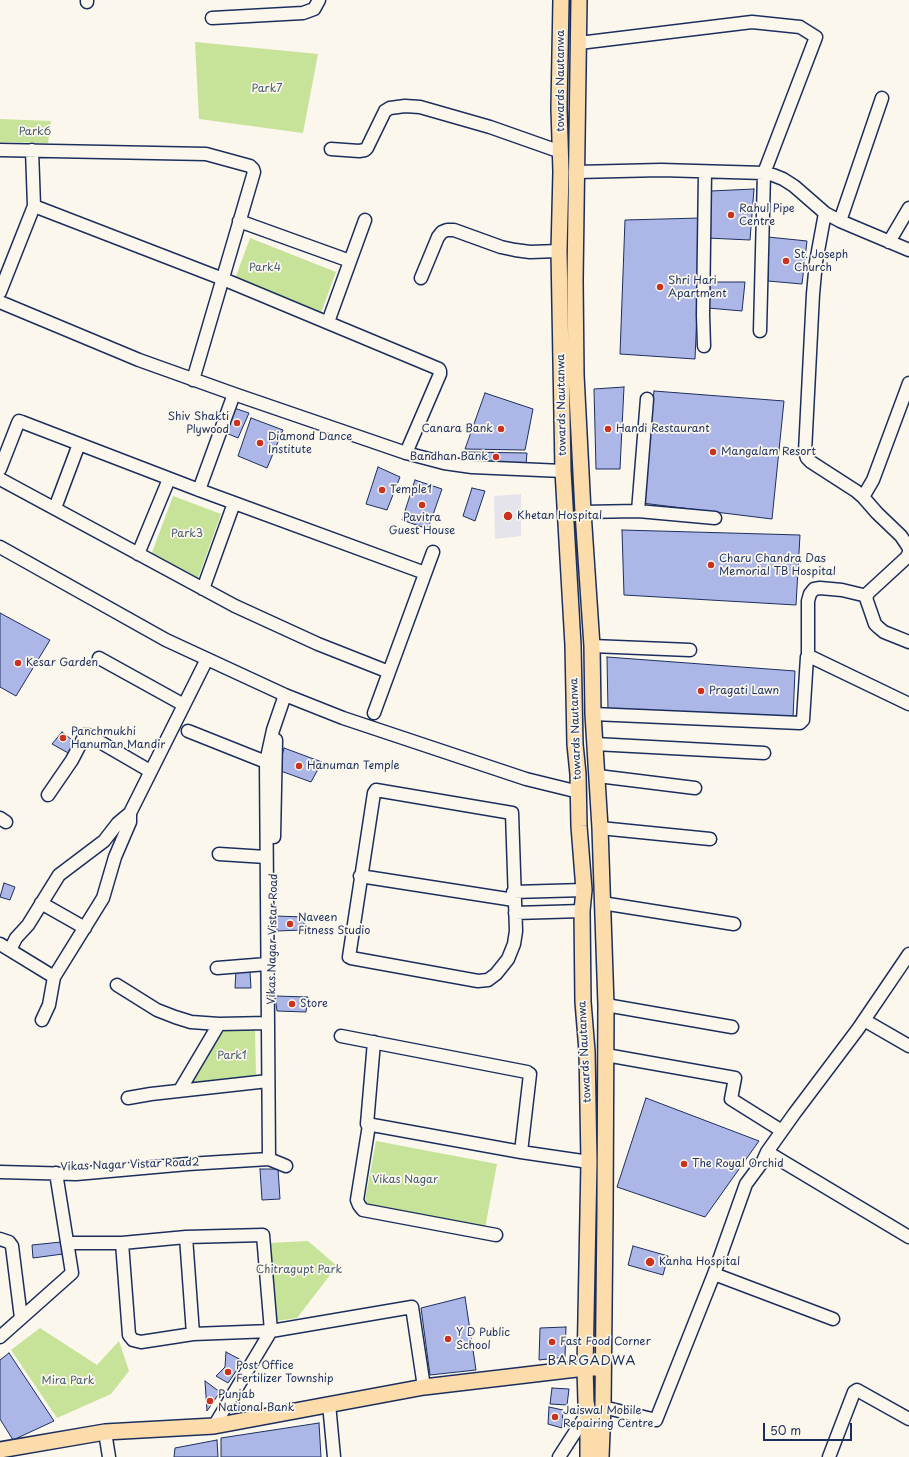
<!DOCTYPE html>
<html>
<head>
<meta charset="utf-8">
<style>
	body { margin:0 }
	#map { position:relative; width:909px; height:1457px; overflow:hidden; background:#fbf7ec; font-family:"Playpen Sans",sans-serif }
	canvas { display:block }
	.scale { position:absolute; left:763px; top:1423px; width:89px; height:18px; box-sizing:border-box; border:2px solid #1b2f5e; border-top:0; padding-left:5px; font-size:12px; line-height:14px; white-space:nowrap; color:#1b2f5e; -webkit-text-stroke:3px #fbf7ec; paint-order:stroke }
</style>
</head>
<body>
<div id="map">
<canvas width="909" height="1457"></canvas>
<div class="scale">50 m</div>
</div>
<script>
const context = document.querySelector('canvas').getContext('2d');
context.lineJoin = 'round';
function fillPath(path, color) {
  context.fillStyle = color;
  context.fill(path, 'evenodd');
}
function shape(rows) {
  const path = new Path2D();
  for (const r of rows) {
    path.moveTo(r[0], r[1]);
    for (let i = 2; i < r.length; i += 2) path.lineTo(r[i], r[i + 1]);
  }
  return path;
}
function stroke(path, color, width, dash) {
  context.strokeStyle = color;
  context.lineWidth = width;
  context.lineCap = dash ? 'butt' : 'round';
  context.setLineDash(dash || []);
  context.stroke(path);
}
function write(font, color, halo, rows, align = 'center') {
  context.font = font + ' "Playpen Sans",sans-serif';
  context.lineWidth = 3.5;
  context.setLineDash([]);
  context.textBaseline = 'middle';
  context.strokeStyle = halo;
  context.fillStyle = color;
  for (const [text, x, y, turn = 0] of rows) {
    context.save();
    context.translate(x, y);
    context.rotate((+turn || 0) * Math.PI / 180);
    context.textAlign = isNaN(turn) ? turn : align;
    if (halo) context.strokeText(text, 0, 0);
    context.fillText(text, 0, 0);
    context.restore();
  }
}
fillPath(shape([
	[521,494,521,536,495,539,494,496]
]), '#e4e4ea');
fillPath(shape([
	[195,42,318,54,303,133,199,119],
	[0,119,51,121,48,143,0,142],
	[250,238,336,272,321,313,235,279],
	[173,496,221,514,197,581,151,555],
	[221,1028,255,1028,256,1077,188,1085],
	[376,1141,497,1164,485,1228,364,1206],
	[308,1241,337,1266,297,1318,276,1321,268,1243],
	[40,1328,97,1365,119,1341,129,1371,111,1394,57,1418,11,1350]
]), '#c7e299');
const building = shape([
	[754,189,750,240,707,238,711,191,754,189],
	[701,218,695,359,620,354,625,220,701,218],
	[768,237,807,241,802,284,768,281,768,237],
	[709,282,745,282,742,311,708,308,709,282],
	[624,387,620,469,596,469,594,389,624,387],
	[654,391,784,401,772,519,642,503,654,391],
	[485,393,533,409,525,450,465,449,485,393],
	[234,408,249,413,238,438,226,433,234,408],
	[251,418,283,430,267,468,238,456,251,418],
	[465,452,527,453,526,464,466,462,465,452],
	[378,467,400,477,387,510,366,504,378,467],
	[415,480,442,489,428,529,402,520,415,480],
	[472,488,485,491,475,521,463,516,472,488],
	[622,530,800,535,796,605,624,595,622,530],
	[0,613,50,640,16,696,0,687,0,613],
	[607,657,795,671,793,718,608,711,607,657],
	[62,732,77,744,70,754,52,744,62,732],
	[284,748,322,762,311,782,278,770,284,748],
	[4,883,15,887,10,900,0,897,4,883],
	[275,916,305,917,303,930,277,931,275,916],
	[236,971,250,972,251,988,235,988,236,971],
	[275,996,308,997,306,1012,277,1011,275,996],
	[646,1098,759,1141,705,1217,617,1187,646,1098],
	[260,1169,278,1169,280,1199,262,1200,260,1169],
	[61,1242,63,1254,33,1258,32,1245,61,1242],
	[633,1246,668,1256,663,1275,628,1265,633,1246],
	[465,1297,476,1370,430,1375,421,1308,465,1297],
	[566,1327,565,1357,539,1360,540,1328,566,1327],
	[226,1352,243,1361,228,1383,216,1376,225,1367,226,1352],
	[9,1353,54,1421,13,1440,0,1419,0,1360,9,1353],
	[205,1381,220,1392,207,1411,205,1381],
	[552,1388,569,1389,567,1405,550,1404,552,1388],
	[549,1407,563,1410,562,1428,548,1424,549,1407],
	[319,1423,321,1457,221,1457,221,1438,319,1423],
	[217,1440,218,1457,174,1457,175,1448,217,1440]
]);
fillPath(building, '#adb7e7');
stroke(building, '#1b2f5e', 1);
const minor = shape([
	[87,0,87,2],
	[212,18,303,13,314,9,319,0],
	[579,43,752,22,800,27,816,37,764,173,760,331],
	[331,149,359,151,365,150,367,148,385,111,390,108,405,106,420,107,490,127,561,152],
	[0,150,206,154,250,166,253,169,254,172,193,380],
	[577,172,661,170,764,173,773,175,783,179,794,186,825,213,840,221,909,250],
	[34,206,223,279,439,369,440,371,440,374,406,453],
	[825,213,816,262,813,294,805,452,807,458,811,462,856,491,863,497,877,513,901,536,909,548,909,553,906,558,868,593,866,598,875,624,878,627,884,632,909,642],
	[239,221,350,261],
	[840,221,882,98],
	[889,242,909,208],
	[421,278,438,237,442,232,447,230,454,230,501,247,515,250,530,252,559,251],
	[0,292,34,206,32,150],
	[0,302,139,360,234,394,406,453,444,463,472,467,563,471],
	[328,322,365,220],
	[704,346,703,315,705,172],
	[0,469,18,423,19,421,22,422,199,490,425,573],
	[0,479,235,606,318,644,389,672],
	[199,490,234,394],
	[863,497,873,480,909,383],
	[55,508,79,444],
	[638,511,715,518],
	[583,512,638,511,647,399],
	[0,547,166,640,285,695,343,718,526,779,579,792],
	[138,554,169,479],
	[203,589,234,503],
	[592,646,690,650],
	[808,656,808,601,810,594,814,589,820,588,842,590,867,596],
	[99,658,184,705],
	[374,713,433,552],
	[593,714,800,723,803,720,807,657,809,656,909,704],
	[188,731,266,762],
	[595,744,764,753],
	[598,776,695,788],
	[376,790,512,813,516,931,514,944,508,959,496,974,488,980,478,981,351,958,349,957,374,793,376,790],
	[48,795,72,760,85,735,88,735,150,771],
	[0,818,6,822],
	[600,828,710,839],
	[274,837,276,740],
	[219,854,266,857],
	[360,876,514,900],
	[513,892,584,890],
	[41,903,85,928],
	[602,903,734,924],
	[515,913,582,911],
	[0,944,54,977],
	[10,950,16,938,28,925,59,875,104,841,118,823,130,813,207,659],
	[217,968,267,964],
	[117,985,157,1010,175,1017,191,1022,219,1024,268,1023],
	[606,1005,732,1027],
	[42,1020,49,1005,54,977,103,898,115,857,130,822,130,813],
	[864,1020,909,1046],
	[341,1036,527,1072,530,1074,521,1152],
	[374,1042,367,1124,521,1152,589,1162],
	[606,1055,735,1078,731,1099,782,1131],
	[180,1090,219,1024],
	[128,1098,151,1094,268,1081],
	[369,1125,357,1200,359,1205,363,1210,496,1235],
	[767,1152,909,1237],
	[269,1159,266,762,273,730,285,695],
	[0,1172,76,1174,188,1164,269,1159,286,1166],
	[186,1237,193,1334],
	[0,1239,9,1242,12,1246,21,1318],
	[67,1243,122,1243,186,1237,263,1235,271,1331,214,1426],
	[122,1243,129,1335,133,1340,141,1342,193,1334,271,1331,412,1307,424,1387],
	[714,1274,833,1319],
	[0,1337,72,1273,56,1173],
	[329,1404,334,1457],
	[603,1407,656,1420,714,1274,746,1184,763,1161,767,1152,794,1114,858,1029,909,954],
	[105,1432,109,1457],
	[559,1457,588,1412],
	[829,1457,854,1392,857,1390,909,1419]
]);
const major = shape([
	[561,0,559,108,561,172,559,251,563,471,573,645,575,744,578,774,579,826,584,890,582,911,583,1002,587,1051,589,1162,585,1368,586,1402,588,1412,588,1457],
	[579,0,575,280,576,375,583,512,592,646,593,714,600,828,606,1005,605,1213,603,1407,601,1457],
	[0,1450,105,1432,214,1426,424,1387,585,1368,595,1368]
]);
stroke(minor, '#1b2f5e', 15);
stroke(major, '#1b2f5e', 18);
stroke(minor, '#fbf7ec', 12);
stroke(major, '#fddcac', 15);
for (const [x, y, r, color] of [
	[731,215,4,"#c8321e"],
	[786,261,4,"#c8321e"],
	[660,287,4,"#c8321e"],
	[237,423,4,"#c8321e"],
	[501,429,4,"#c8321e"],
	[608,429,4,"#c8321e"],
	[260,443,4,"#c8321e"],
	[713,452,4,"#c8321e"],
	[496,457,4,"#c8321e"],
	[382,490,4,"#c8321e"],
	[422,505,4,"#c8321e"],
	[508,516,5,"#c8321e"],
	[711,565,4,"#c8321e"],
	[18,663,4,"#c8321e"],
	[701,691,4,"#c8321e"],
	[63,738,4,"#c8321e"],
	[299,766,4,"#c8321e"],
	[290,924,4,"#c8321e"],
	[292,1004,4,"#c8321e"],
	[684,1164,4,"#c8321e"],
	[650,1262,5,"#c8321e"],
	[448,1339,4,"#c8321e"],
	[552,1342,4,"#c8321e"],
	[228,1372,4,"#c8321e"],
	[210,1401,4,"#c8321e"],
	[555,1417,4,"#c8321e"]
]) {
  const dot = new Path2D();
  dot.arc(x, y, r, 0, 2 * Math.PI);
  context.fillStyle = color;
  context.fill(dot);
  stroke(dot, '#fbf7ec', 1.5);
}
write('11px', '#1b2f5e', '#fbf7ec', [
	["towards Nautanwa",561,81,-90],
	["towards Nautanwa",562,405,-91],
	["towards Nautanwa",576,729,-92],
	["Vikas Nagar Vistar Road",273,939,-89],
	["towards Nautanwa",585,1052,-93],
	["Vikas Nagar Vistar Road2",130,1165,-2]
]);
write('11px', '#465c6d', '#fbf7ec', [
	["Park7",267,89],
	["Park6",35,132],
	["Park4",265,268],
	["Park3",187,534],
	["Park1",232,1056],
	["Vikas Nagar",405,1180],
	["Chitragupt Park",299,1270],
	["Mira Park",68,1381]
]);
write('11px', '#1b2f5e', '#fbf7ec', [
	["Rahul Pipe",739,209],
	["Centre",739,222],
	["St. Joseph",794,255],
	["Church",794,268],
	["Shri Hari",668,281],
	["Apartment",668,294],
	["Shiv Shakti",229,417,"right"],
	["Plywood",229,430,"right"],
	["Canara Bank",493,429,"right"],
	["Handi Restaurant",616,429],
	["Diamond Dance",268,437],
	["Institute",268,450],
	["Mangalam Resort",721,452],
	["Bandhan Bank",488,457,"right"],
	["Temple1",390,490],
	["Khetan Hospital",517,516],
	["Pavitra",422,518,"center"],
	["Guest House",422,531,"center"],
	["Charu Chandra Das",719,559],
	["Memorial TB Hospital",719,572],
	["Kesar Garden",26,663],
	["Pragati Lawn",709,691],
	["Panchmukhi",71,732],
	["Hanuman Mandir",71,745],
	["Hanuman Temple",307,766],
	["Naveen",298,918],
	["Fitness Studio",298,931],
	["Store",300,1004],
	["The Royal Orchid",692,1164],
	["Kanha Hospital",659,1262],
	["Y D Public",456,1333],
	["School",456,1346],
	["Fast Food Corner",560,1342],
	["Post Office",236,1366],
	["Fertilizer Township",236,1379],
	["Punjab",218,1395],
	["National Bank",218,1408],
	["Jaiswal Mobile",563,1411],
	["Repairing Centre",563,1424]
], 'left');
context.letterSpacing = '1px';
write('13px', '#1b2f5e', '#fbf7ec', [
	["BARGADWA",592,1361]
]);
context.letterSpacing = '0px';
</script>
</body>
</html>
